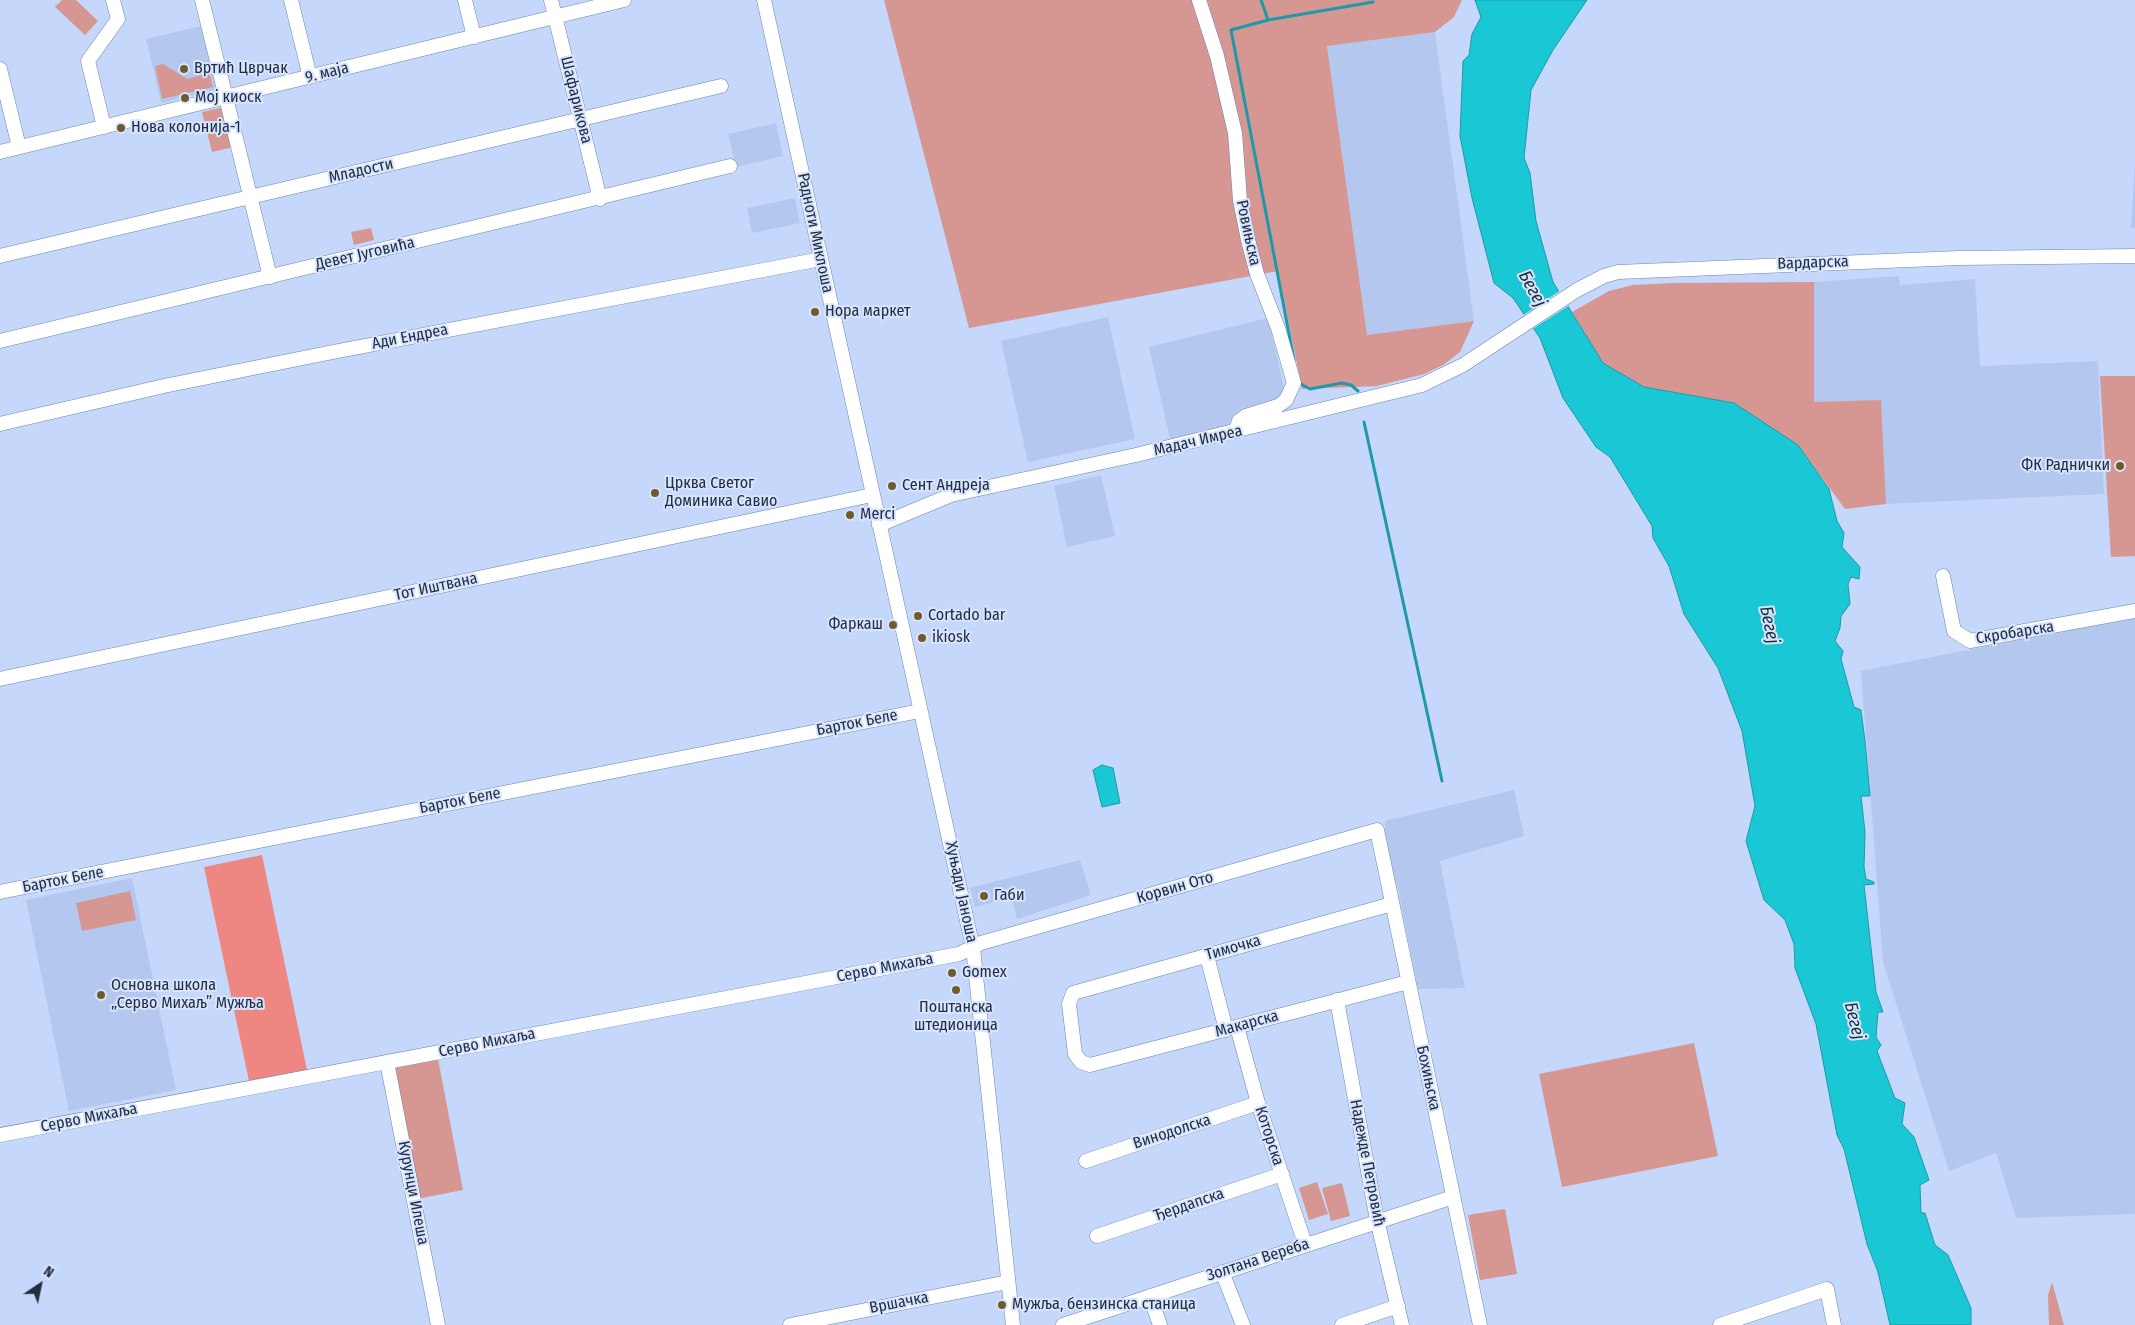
<!DOCTYPE html>
<html>
<head>
<meta charset="utf-8">
<style>
	body { margin:0 }
	#map { position:relative; width:2135px; height:1325px; overflow:hidden; background:#c5d7fa; font-family:"Fira Sans Condensed",sans-serif }
	canvas { display:block }
	.north { position:absolute; left:15px; top:1260px; width:50px; height:50px; -webkit-text-stroke:4px #d6e4ff; paint-order:stroke; rotate:34deg; font-size:14px; font-weight:700; line-height:20px; text-align:center; color:#242d3d }
	.north::after { content:''; display:block; margin:auto; width:18px; height:22px; background:#242d3d; clip-path:polygon(50% 0,100% 100%,50% 72%,0 100%) }
</style>
</head>
<body>
<div id="map">
<canvas width="2135" height="1325"></canvas>
<div class="north">N</div>
</div>
<script>
const context = document.querySelector('canvas').getContext('2d');
context.lineJoin = 'round';
function fillPath(path, color) {
  context.fillStyle = color;
  context.fill(path, 'evenodd');
}
function shape(rows) {
  const path = new Path2D();
  for (const r of rows) {
    path.moveTo(r[0], r[1]);
    for (let i = 2; i < r.length; i += 2) path.lineTo(r[i], r[i + 1]);
  }
  return path;
}
function stroke(path, color, width, dash) {
  context.strokeStyle = color;
  context.lineWidth = width;
  context.lineCap = dash ? 'butt' : 'round';
  context.setLineDash(dash || []);
  context.stroke(path);
}
function write(font, color, halo, rows, align = 'center') {
  context.font = font + ' "Fira Sans Condensed",sans-serif';
  context.lineWidth = 4;
  context.setLineDash([]);
  context.textBaseline = 'middle';
  context.strokeStyle = halo;
  context.fillStyle = color;
  for (const [text, x, y, turn = 0] of rows) {
    context.save();
    context.translate(x, y);
    context.rotate((+turn || 0) * Math.PI / 180);
    context.textAlign = isNaN(turn) ? turn : align;
    if (halo) context.strokeText(text, 0, 0);
    context.fillText(text, 0, 0);
    context.restore();
  }
}
fillPath(shape([
	[205,25,220,89,161,103,146,39],
	[1435,32,1474,321,1367,335,1327,46],
	[776,123,783,156,736,167,728,134],
	[2135,163,2135,228,2131,228],
	[795,198,800,223,752,233,747,208],
	[1899,276,1900,285,1975,279,1980,366,2098,361,2104,494,1886,504,1881,400,1814,403,1814,282],
	[1108,317,1135,439,1028,462,1001,341],
	[1268,318,1286,396,1227,432,1171,443,1149,347],
	[1101,475,1115,536,1067,547,1054,486],
	[2135,617,2135,1214,2016,1218,1996,1153,1949,1171,1883,962,1861,671],
	[1514,790,1524,836,1440,861,1465,988,1418,989,1398,889,1385,843,1385,821],
	[1080,860,1091,895,1017,919,1012,898,975,907,970,888],
	[132,878,176,1090,69,1111,26,900]
]), '#b4c8ef');
fillPath(shape([
	[62,0,76,0,98,21,85,35,55,7],
	[884,0,1462,0,1454,17,1435,32,1327,46,1367,335,1474,321,1460,352,1443,365,1424,374,1377,386,1302,389,1278,271,969,328],
	[163,64,187,79,209,73,213,87,162,99,155,66],
	[224,107,234,147,212,152,202,112],
	[371,228,374,240,354,245,351,232],
	[1814,282,1814,402,1881,400,1886,504,1845,509,1798,445,1734,403,1644,387,1603,363,1572,312,1609,291,1633,285,1674,283],
	[2100,376,2135,376,2135,556,2111,557],
	[130,891,136,920,82,931,76,903],
	[1694,1043,1718,1156,1562,1187,1539,1074],
	[438,1059,463,1190,417,1199,392,1068],
	[1317,1182,1328,1214,1309,1220,1299,1188],
	[1342,1183,1350,1216,1331,1221,1322,1188],
	[1505,1209,1517,1274,1480,1280,1468,1215],
	[2052,1282,2064,1325,2049,1325,2048,1295]
]), '#d69691');
fillPath(shape([
	[262,855,307,1070,249,1081,204,867]
]), '#ee8781');
const water = shape([
	[1475,0,1587,0,1553,50,1531,90,1524,158,1530,173,1536,221,1553,282,1603,363,1644,387,1734,403,1798,445,1829,489,1837,521,1844,533,1842,547,1860,567,1859,579,1851,577,1848,584,1850,604,1841,616,1840,628,1835,641,1843,651,1841,659,1854,707,1861,710,1865,741,1870,796,1861,796,1865,832,1864,867,1866,879,1874,882,1874,884,1864,885,1876,992,1883,1012,1878,1012,1876,1037,1881,1045,1877,1051,1895,1098,1905,1103,1902,1124,1914,1137,1929,1180,1920,1185,1921,1213,1925,1213,1935,1245,1948,1255,1971,1308,1971,1325,1890,1325,1878,1272,1867,1244,1844,1149,1837,1135,1816,1024,1795,968,1794,944,1785,920,1764,900,1746,841,1755,806,1742,731,1718,668,1684,614,1669,566,1653,538,1652,526,1610,457,1596,447,1563,398,1540,338,1513,298,1494,283,1472,198,1460,136,1463,61,1469,55,1472,34,1481,17,1475,0],
	[1102,765,1113,768,1120,803,1102,807,1093,770,1102,765]
]);
fillPath(water, '#1ac7d5');
stroke(water, '#1d99a7', 1);
fillPath(shape([
	[1561,290,1570,305,1531,330,1522,316]
]), '#c5d7fa');
stroke(shape([
	[1261,0,1268,20,1373,2],
	[1268,20,1231,30,1294,360],
	[1299,380,1301,384,1310,389,1342,383,1351,385,1358,391],
	[1364,422,1442,781]
]), '#1d99a7', 3);
const minor = shape([
	[202,0,270,277],
	[291,0,310,77],
	[465,0,474,37],
	[551,0,600,199],
	[764,0,973,948,1013,1325],
	[1199,0,1217,56,1235,133,1240,200,1248,240,1257,274,1278,328,1294,383,1286,400,1278,406,1246,416,1239,421,1237,427,1238,431],
	[0,69,19,147],
	[104,127,88,61,118,19,113,0],
	[0,152,624,0],
	[0,256,721,86],
	[0,341,730,166],
	[0,424,164,386,333,352,821,259],
	[879,525,951,495,1136,455,1422,385,1463,365,1577,290,1604,276,1618,272,1959,258,2135,256],
	[1943,576,1954,631,1970,641,2135,611],
	[0,679,872,495],
	[0,892,920,711],
	[1392,904,1073,993,1069,1004,1075,1054,1081,1062,1090,1065,1408,982],
	[1207,956,1226,1030],
	[1337,1000,1377,1220,1402,1325],
	[1237,1027,1258,1103,1305,1244],
	[387,1062,438,1325],
	[0,1135,959,954,981,943,1377,830,1480,1325],
	[1086,1161,1258,1103],
	[1097,1236,1282,1174],
	[1222,1272,1243,1325],
	[1150,1296,1160,1325],
	[790,1325,1008,1282],
	[1063,1325,1453,1197],
	[1342,1325,1398,1306],
	[1720,1325,1827,1289,1834,1325]
]);
stroke(minor, '#6f83ac', 15);
stroke(minor, '#fff', 14);
for (const [x, y, r, color] of [
	[184,69,5,"#705a2a"],
	[185,98,5,"#705a2a"],
	[121,128,5,"#705a2a"],
	[815,312,5,"#705a2a"],
	[2120,466,5,"#705a2a"],
	[892,486,5,"#705a2a"],
	[655,493,5,"#705a2a"],
	[850,515,5,"#705a2a"],
	[918,616,5,"#705a2a"],
	[893,625,5,"#705a2a"],
	[922,638,5,"#705a2a"],
	[984,896,5,"#705a2a"],
	[952,973,5,"#705a2a"],
	[956,990,5,"#705a2a"],
	[101,995,5,"#705a2a"],
	[1002,1305,5,"#705a2a"]
]) {
  const dot = new Path2D();
  dot.arc(x, y, r, 0, 2 * Math.PI);
  context.fillStyle = color;
  context.fill(dot);
  stroke(dot, '#d6e4ff', 2);
}
write('16px', '#242d3d', '#d6e4ff', [
	["Вртић Цврчак",194,69],
	["Мој киоск",195,98],
	["Нова колонија-1",131,128],
	["Нора маркет",825,312],
	["ФК Раднички",2110,466,"right"],
	["Црква Светог",665,484],
	["Доминика Савио",665,502],
	["Сент Андреја",902,486],
	["Merci",860,515],
	["Cortado bar",928,616],
	["Фаркаш",883,625,"right"],
	["ikiosk",932,638],
	["Габи",994,896],
	["Gomex",962,973],
	["Основна школа",111,986],
	["„Серво Михаљ” Мужља",111,1004],
	["Поштанска",956,1008,"center"],
	["штедионица",956,1026,"center"],
	["Мужља, бензинска станица",1012,1305]
], 'left');
write('16px', '#242d3d', '#d6e4ff', [
	["9. маја",327,73,-14],
	["Шафарикова",576,100,76],
	["Младости",361,171,-13],
	["Радноти Миклоша",815,233,78],
	["Ровињска",1248,233,78],
	["Девет Југовића",365,254,-13],
	["Вардарска",1813,263,-2],
	["Ади Ендреа",410,337,-11],
	["Мадач Имреа",1198,441,-13],
	["Тот Иштвана",436,587,-12],
	["Скробарска",2015,633,-9],
	["Барток Беле",857,723,-11],
	["Барток Беле",460,801,-11],
	["Барток Беле",63,880,-11],
	["Корвин Ото",1175,888,-16],
	["Хуњади Јаноша",961,892,78],
	["Тимочка",1233,948,-16],
	["Серво Михаља",885,968,-11],
	["Макарска",1247,1024,-15],
	["Серво Михаља",487,1043,-11],
	["Бохињска",1428,1078,78],
	["Серво Михаља",89,1118,-11],
	["Винодолска",1172,1132,-18],
	["Которска",1269,1136,72],
	["Надежде Петровић",1367,1163,79],
	["Курунци Илеша",413,1193,79],
	["Ђердапска",1189,1205,-19],
	["Золтана Вереба",1258,1260,-18],
	["Вршачка",899,1303,-11]
]);
write('italic 18px', '#193235', '#d6e4ff', [
	["Бегеј",1532,289,61],
	["Бегеј",1769,625,78],
	["Бегеј",1854,1021,76]
]);
</script>
</body>
</html>
